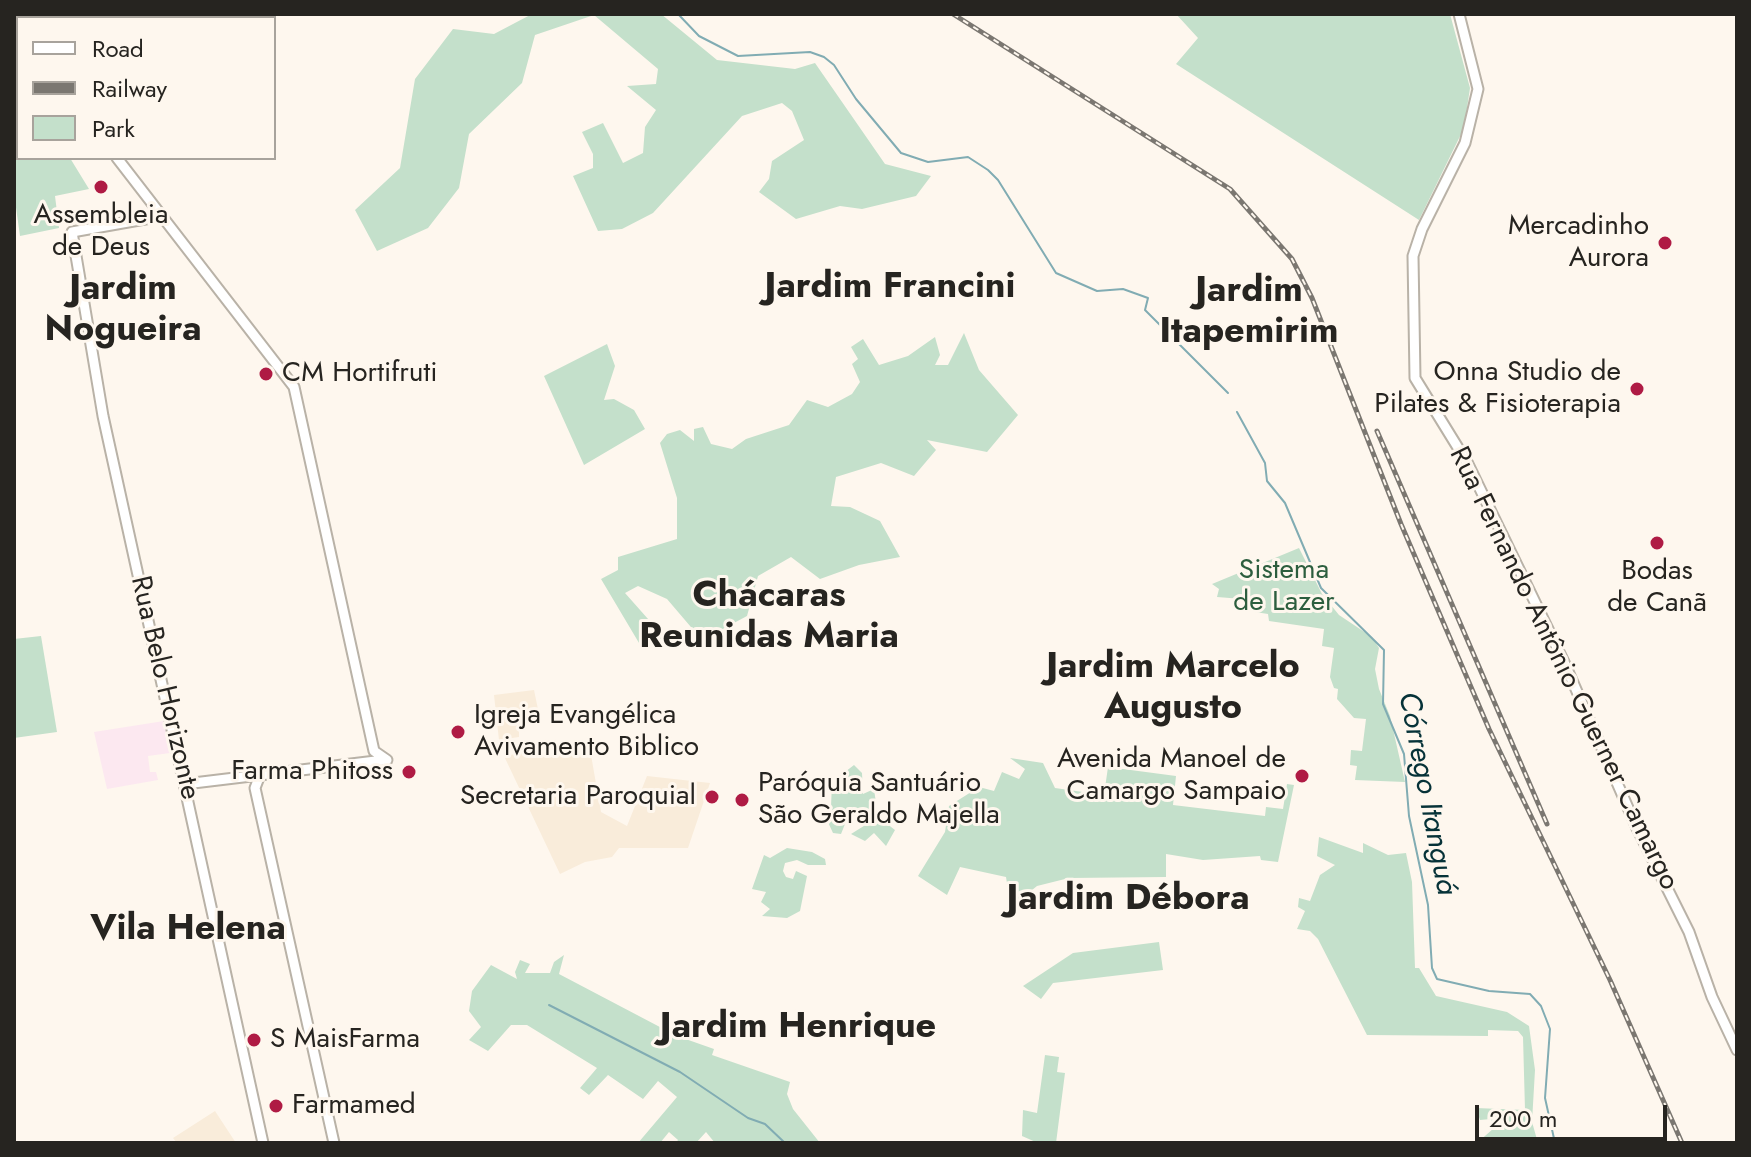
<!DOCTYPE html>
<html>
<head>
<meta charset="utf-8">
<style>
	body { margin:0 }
	#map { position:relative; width:1751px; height:1157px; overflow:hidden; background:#fef7ee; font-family:Jost,sans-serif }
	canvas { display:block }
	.frame { position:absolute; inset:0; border:16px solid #262420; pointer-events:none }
	.legend { position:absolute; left:16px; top:16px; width:260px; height:144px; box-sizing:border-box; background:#fef7ee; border:2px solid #a8a39c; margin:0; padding:10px 14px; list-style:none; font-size:24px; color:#262420 }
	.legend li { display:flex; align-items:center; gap:16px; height:40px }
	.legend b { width:40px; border:2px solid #a8a39c }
	.scale { position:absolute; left:1475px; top:1105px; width:192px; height:36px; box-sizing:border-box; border:4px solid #262420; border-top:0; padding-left:10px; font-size:24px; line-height:28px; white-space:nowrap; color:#262420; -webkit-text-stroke:6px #fef7ee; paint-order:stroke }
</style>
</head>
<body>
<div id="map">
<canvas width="1751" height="1157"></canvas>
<div class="frame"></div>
<ul class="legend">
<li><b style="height:10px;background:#fff"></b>Road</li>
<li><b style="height:10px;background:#7b7771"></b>Railway</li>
<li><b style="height:22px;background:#c4e0cb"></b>Park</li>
</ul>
<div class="scale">200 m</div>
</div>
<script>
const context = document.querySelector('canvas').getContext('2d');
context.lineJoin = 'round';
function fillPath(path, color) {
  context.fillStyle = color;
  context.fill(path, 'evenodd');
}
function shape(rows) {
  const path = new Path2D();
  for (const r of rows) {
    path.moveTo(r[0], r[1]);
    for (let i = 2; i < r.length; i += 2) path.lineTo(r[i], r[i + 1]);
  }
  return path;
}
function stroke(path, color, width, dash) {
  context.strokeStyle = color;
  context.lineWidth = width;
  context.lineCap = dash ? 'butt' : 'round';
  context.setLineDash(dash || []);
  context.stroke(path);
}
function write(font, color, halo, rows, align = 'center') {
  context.font = font + ' Jost,sans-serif';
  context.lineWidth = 6;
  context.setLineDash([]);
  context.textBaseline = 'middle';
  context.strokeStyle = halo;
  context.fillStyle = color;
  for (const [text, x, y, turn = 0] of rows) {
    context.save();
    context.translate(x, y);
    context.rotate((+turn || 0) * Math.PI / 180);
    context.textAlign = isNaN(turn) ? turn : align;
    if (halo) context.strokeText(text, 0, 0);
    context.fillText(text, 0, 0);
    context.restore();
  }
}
fillPath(shape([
	[534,690,540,719,519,722,519,737,499,740,494,695],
	[573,744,591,755,601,812,627,826,647,776,710,783,688,848,619,848,612,857,585,862,560,874,504,756],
	[215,1111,236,1143,177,1143,173,1138]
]), '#f9ecda');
fillPath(shape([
	[164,721,170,753,148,756,150,772,156,772,158,780,107,789,94,732]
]), '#fce8f0');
fillPath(shape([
	[532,14,661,14,717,60,795,69,815,63,885,164,931,176,916,196,862,209,840,206,796,219,759,192,769,179,772,161,804,140,792,111,782,103,742,116,653,213,622,229,598,231,573,176,593,168,593,154,582,132,603,123,623,163,643,153,645,127,656,110,627,86,656,84,658,69,594,15,535,35,522,83,469,134,459,188,428,228,377,251,355,210,400,168,415,79,453,29,494,34],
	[1176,14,1450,14,1470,88,1464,128,1419,220,1176,64,1198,38],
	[14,36,18,41,18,158,70,158,89,189,55,196,59,228,20,236,14,193],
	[964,333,979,370,1018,415,987,452,927,440,936,450,914,476,881,463,836,477,831,506,850,507,880,521,900,557,859,565,820,579,791,557,758,576,747,616,702,640,667,599,638,586,625,593,664,637,642,648,601,579,618,570,618,557,677,539,677,498,660,443,667,434,680,430,694,441,694,429,703,427,711,444,732,449,746,439,789,425,807,400,828,407,852,394,860,382,852,364,858,359,851,347,863,339,879,365,908,356,935,337,940,355,935,365,948,365],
	[607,344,615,366,604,400,614,399,634,410,645,429,584,465,544,376],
	[1299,548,1322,594,1339,615,1372,637,1379,648,1375,669,1379,689,1390,716,1405,782,1355,780,1357,766,1350,765,1351,750,1362,751,1366,719,1354,718,1337,699,1338,689,1334,688,1330,677,1334,648,1322,646,1324,629,1269,621,1268,614,1255,612,1255,600,1217,597,1219,589,1212,584],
	[41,636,57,732,14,738,14,639],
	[1010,758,1043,763,1055,788,1104,795,1108,767,1176,776,1173,805,1265,816,1266,807,1283,809,1287,784,1294,785,1278,862,1261,860,1260,856,1203,860,1166,854,1166,877,1069,878,1037,886,1011,907,1006,877,960,867,947,895,918,876,945,832,949,806,979,787,994,791,1002,772,1019,779,1025,769],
	[854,765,862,773,863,794,874,789,878,817,895,830,886,846,874,833,865,841,851,834,867,824,863,815,856,818,851,809,841,834,833,833,826,818,831,807,832,782],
	[1319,837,1363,853,1363,843,1388,855,1406,853,1412,882,1415,968,1419,968,1436,996,1507,1012,1529,1026,1535,1070,1532,1122,1538,1143,1477,1143,1494,1128,1491,1119,1480,1120,1476,1108,1525,1110,1523,1037,1518,1031,1488,1030,1488,1036,1367,1035,1318,939,1310,931,1297,929,1305,911,1298,907,1299,898,1310,901,1320,875,1335,865,1317,856],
	[787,848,812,852,825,859,826,865,808,865,797,860,785,863,783,871,786,877,793,879,796,871,807,876,800,911,787,918,762,916,770,909,761,902,766,892,752,889,764,855,770,858],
	[1159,942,1163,970,1053,983,1041,999,1023,986,1073,953],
	[564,955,559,974,677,1036,714,1049,712,1055,790,1082,787,1094,793,1109,820,1143,715,1143,706,1132,696,1143,676,1143,678,1140,669,1132,660,1143,638,1143,677,1097,658,1081,643,1099,608,1075,589,1095,580,1088,597,1068,527,1025,511,1025,488,1051,469,1040,481,1027,469,1011,472,991,491,965,517,979,515,972,520,960,530,964,525,973,550,973,554,962],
	[1045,1055,1059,1057,1057,1072,1065,1073,1056,1143,1038,1143,1022,1136,1023,1110,1037,1113]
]), '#c4e0cb');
stroke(shape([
	[678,14,699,36,738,56,810,52,824,57,834,65,856,99,901,153,928,162,968,157,988,170,998,180,1056,273,1097,291,1123,289,1148,298,1145,310,1228,393],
	[1237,412,1265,463,1267,481,1285,503,1321,588,1384,650,1383,704,1404,754,1409,816,1428,905,1432,968,1437,979,1489,991,1530,994,1541,1006,1550,1029,1545,1098,1555,1143],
	[549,1005,680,1072,748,1118,765,1124,785,1143]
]), '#81acb3', 2);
const minor = shape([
	[1459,14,1478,89,1465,143,1422,229,1413,256,1415,378,1468,464,1564,662,1636,826,1689,932,1712,997,1737,1050],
	[14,26,18,31],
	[117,158,294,387,374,751,387,760],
	[162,216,72,232,103,416,263,1143],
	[260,775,255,788,334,1143],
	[185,784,384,760]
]);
stroke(minor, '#b9b2a7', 13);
stroke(minor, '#fff', 9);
const rail = shape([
	[953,14,1230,189,1292,259,1312,298,1401,524,1489,729,1610,980,1682,1143],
	[1377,431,1547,824]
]);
stroke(rail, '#7b7771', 5);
stroke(rail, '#fef7ee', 2, [6]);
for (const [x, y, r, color] of [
	[101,187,8,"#af1b44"],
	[1665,243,8,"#af1b44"],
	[266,374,8,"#af1b44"],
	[1637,389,8,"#af1b44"],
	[1657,543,8,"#af1b44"],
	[458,732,8,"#af1b44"],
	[409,772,8,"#af1b44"],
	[1302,776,8,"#af1b44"],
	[712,797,8,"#af1b44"],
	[742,800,8,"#af1b44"],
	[254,1040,8,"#af1b44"],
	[276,1106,8,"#af1b44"]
]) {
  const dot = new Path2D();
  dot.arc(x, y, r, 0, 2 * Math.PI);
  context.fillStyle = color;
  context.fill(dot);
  stroke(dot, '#fef7ee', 3);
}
write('28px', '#262420', '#fef7ee', [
	["Assembleia",101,216,"center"],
	["de Deus",101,248,"center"],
	["Mercadinho",1649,227],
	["Aurora",1649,259],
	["Onna Studio de",1621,373],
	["Pilates & Fisioterapia",1621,405],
	["CM Hortifruti",282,374,"left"],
	["Bodas",1657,572,"center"],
	["de Canã",1657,604,"center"],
	["Igreja Evangélica",474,716,"left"],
	["Avivamento Biblico",474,748,"left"],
	["Avenida Manoel de",1286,760],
	["Camargo Sampaio",1286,792],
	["Farma Phitoss",393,772],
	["Paróquia Santuário",758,784,"left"],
	["São Geraldo Majella",758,816,"left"],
	["Secretaria Paroquial",696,797],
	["S MaisFarma",270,1040,"left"],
	["Farmamed",292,1106,"left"]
], 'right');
write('28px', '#2c5e3e', '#fef7ee', [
	["Sistema",1284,571],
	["de Lazer",1284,603]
]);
write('28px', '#262420', '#fef7ee', [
	["Rua Fernando Antônio Guerner Camargo",1563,669,64],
	["Rua Belo Horizonte",164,688,77]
]);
write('italic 30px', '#063238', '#fef7ee', [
	["Córrego Itanguá",1426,794,79]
]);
write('bold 36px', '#262420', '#fef7ee', [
	["Jardim Francini",890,288],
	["Jardim",123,290],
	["Nogueira",123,331],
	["Jardim",1249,292],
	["Itapemirim",1249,333],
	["Chácaras",769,597],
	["Reunidas Maria",769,638],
	["Jardim Marcelo",1173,668],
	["Augusto",1173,709],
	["Jardim Débora",1128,900],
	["Vila Helena",188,930],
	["Jardim Henrique",798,1028]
]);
</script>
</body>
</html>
